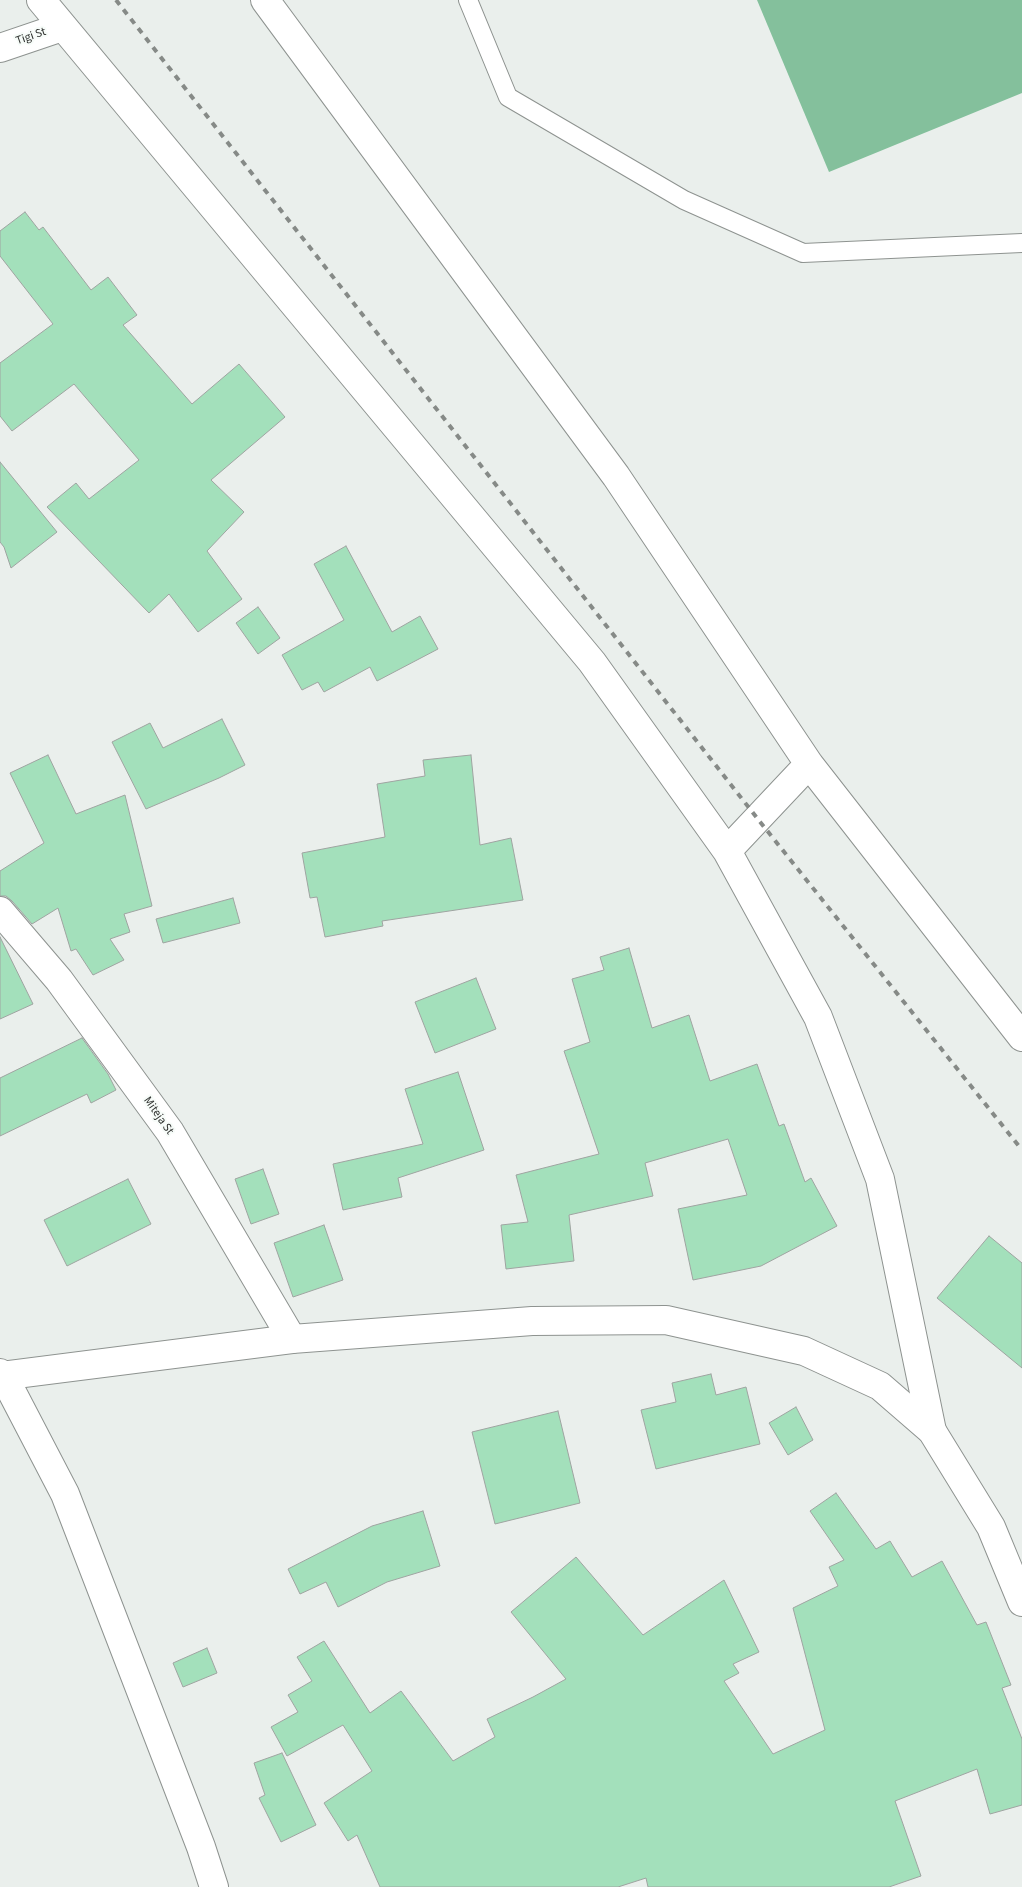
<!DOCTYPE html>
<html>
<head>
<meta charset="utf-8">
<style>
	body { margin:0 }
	canvas { display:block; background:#eaefec }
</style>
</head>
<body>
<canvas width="1022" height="1887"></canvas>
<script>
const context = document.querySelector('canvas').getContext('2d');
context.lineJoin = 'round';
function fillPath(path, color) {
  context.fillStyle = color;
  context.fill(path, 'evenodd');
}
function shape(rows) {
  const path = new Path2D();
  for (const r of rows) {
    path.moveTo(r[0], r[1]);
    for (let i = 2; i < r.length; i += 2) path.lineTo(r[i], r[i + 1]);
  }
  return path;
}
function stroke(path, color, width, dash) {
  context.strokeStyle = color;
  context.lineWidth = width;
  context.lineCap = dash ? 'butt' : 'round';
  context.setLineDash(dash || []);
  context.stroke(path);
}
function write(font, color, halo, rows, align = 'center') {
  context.font = font + ' "Source Sans 3",sans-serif';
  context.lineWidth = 4;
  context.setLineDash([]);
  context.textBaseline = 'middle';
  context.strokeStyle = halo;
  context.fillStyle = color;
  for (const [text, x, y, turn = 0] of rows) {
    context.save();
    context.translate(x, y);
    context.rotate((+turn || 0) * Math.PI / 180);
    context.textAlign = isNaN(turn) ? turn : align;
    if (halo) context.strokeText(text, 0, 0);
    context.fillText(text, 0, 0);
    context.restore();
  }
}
fillPath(shape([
	[757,0,1022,0,1022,93,829,172]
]), '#84c09c');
const building = shape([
	[25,212,39,230,43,227,91,290,108,277,137,315,123,325,192,404,239,364,285,417,211,480,244,512,207,551,242,599,198,632,169,594,149,613,47,507,76,483,89,499,139,460,74,384,12,431,0,416,0,363,53,324,0,256,0,231,25,212],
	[0,462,57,532,11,568,4,547,0,542,0,462],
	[346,546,392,632,420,616,438,649,377,681,370,667,324,692,318,682,302,690,282,655,344,620,314,564,346,546],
	[258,607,280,638,258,654,236,623,258,607],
	[222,719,245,765,219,778,146,809,112,742,150,723,163,748,222,719],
	[48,755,76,814,125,795,152,906,124,914,130,932,110,939,124,960,93,975,76,949,71,951,58,908,32,924,12,901,6,896,0,896,0,871,44,843,10,773,48,755],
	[471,755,480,845,511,838,523,900,382,921,383,926,325,937,317,897,310,898,302,853,385,837,377,784,425,776,423,760,471,755],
	[233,898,240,923,163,943,156,919,233,898],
	[0,937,33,1004,0,1019,0,937],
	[629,948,652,1028,689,1015,710,1081,757,1064,779,1126,784,1124,805,1182,811,1178,837,1226,761,1266,693,1280,678,1209,747,1195,728,1139,645,1163,653,1196,569,1215,574,1261,506,1269,501,1225,528,1222,516,1175,599,1154,564,1051,590,1042,572,979,604,970,600,957,629,948],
	[476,978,496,1029,435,1053,415,1002,476,978],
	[82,1038,108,1074,116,1090,91,1103,87,1094,0,1136,0,1078,82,1038],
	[458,1072,484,1150,398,1178,402,1197,343,1210,333,1164,423,1144,405,1089,458,1072],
	[263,1169,279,1214,251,1224,235,1179,263,1169],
	[128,1179,151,1224,67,1266,44,1220,128,1179],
	[324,1225,343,1280,293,1297,274,1243,324,1225],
	[989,1236,1022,1263,1022,1368,937,1298,989,1236],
	[711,1374,716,1395,746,1387,760,1444,656,1469,641,1410,676,1402,672,1383,711,1374],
	[796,1407,813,1440,788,1455,769,1423,796,1407],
	[558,1411,580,1503,495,1524,472,1432,558,1411],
	[836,1493,876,1549,890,1541,912,1577,942,1561,977,1625,986,1622,1011,1685,1002,1688,1022,1739,1022,1805,990,1814,977,1769,895,1801,921,1876,889,1887,648,1887,646,1878,618,1887,380,1887,357,1835,348,1841,324,1803,372,1771,343,1725,287,1756,271,1727,298,1712,288,1695,312,1681,297,1657,324,1641,370,1713,401,1691,453,1761,495,1737,487,1719,533,1697,566,1679,511,1612,576,1557,643,1635,724,1580,759,1652,733,1664,739,1673,724,1681,773,1754,825,1730,793,1608,838,1586,829,1567,844,1560,810,1511,836,1493],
	[423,1511,440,1566,387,1582,338,1607,326,1582,300,1594,288,1569,372,1526,423,1511],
	[207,1648,217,1673,183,1687,173,1663,207,1648],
	[282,1753,316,1825,281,1842,259,1798,265,1795,254,1763,282,1753]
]);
fillPath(building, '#a3e0bb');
stroke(building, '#9fa4a1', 1);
const service = shape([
	[468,0,508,97,684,200,803,253,1022,243]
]);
const minor = shape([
	[41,0,592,662,727,851,818,1017,880,1179,932,1431],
	[265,0,616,476,809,764,1022,1037],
	[0,48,62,27],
	[727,851,809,764],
	[0,911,59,980,170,1132,292,1339],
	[0,1373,3,1375,65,1494,201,1847,214,1887]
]);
const tertiary = shape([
	[0,1376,292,1339,532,1321,666,1320,804,1351,880,1386,932,1431,991,1527,1022,1602]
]);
stroke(service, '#8e9390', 20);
stroke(minor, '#8e9390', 30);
stroke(tertiary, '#8e9390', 30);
stroke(service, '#fff', 18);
stroke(minor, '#fff', 28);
stroke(tertiary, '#fff', 28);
stroke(shape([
	[116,0,757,818,1022,1150]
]), '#868a87', 4, [6, 6]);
write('12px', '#2e302e', '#f7fcf9', [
	["Tigi St",31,37,-19],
	["Miteja St",158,1116,55]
]);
</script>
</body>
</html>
